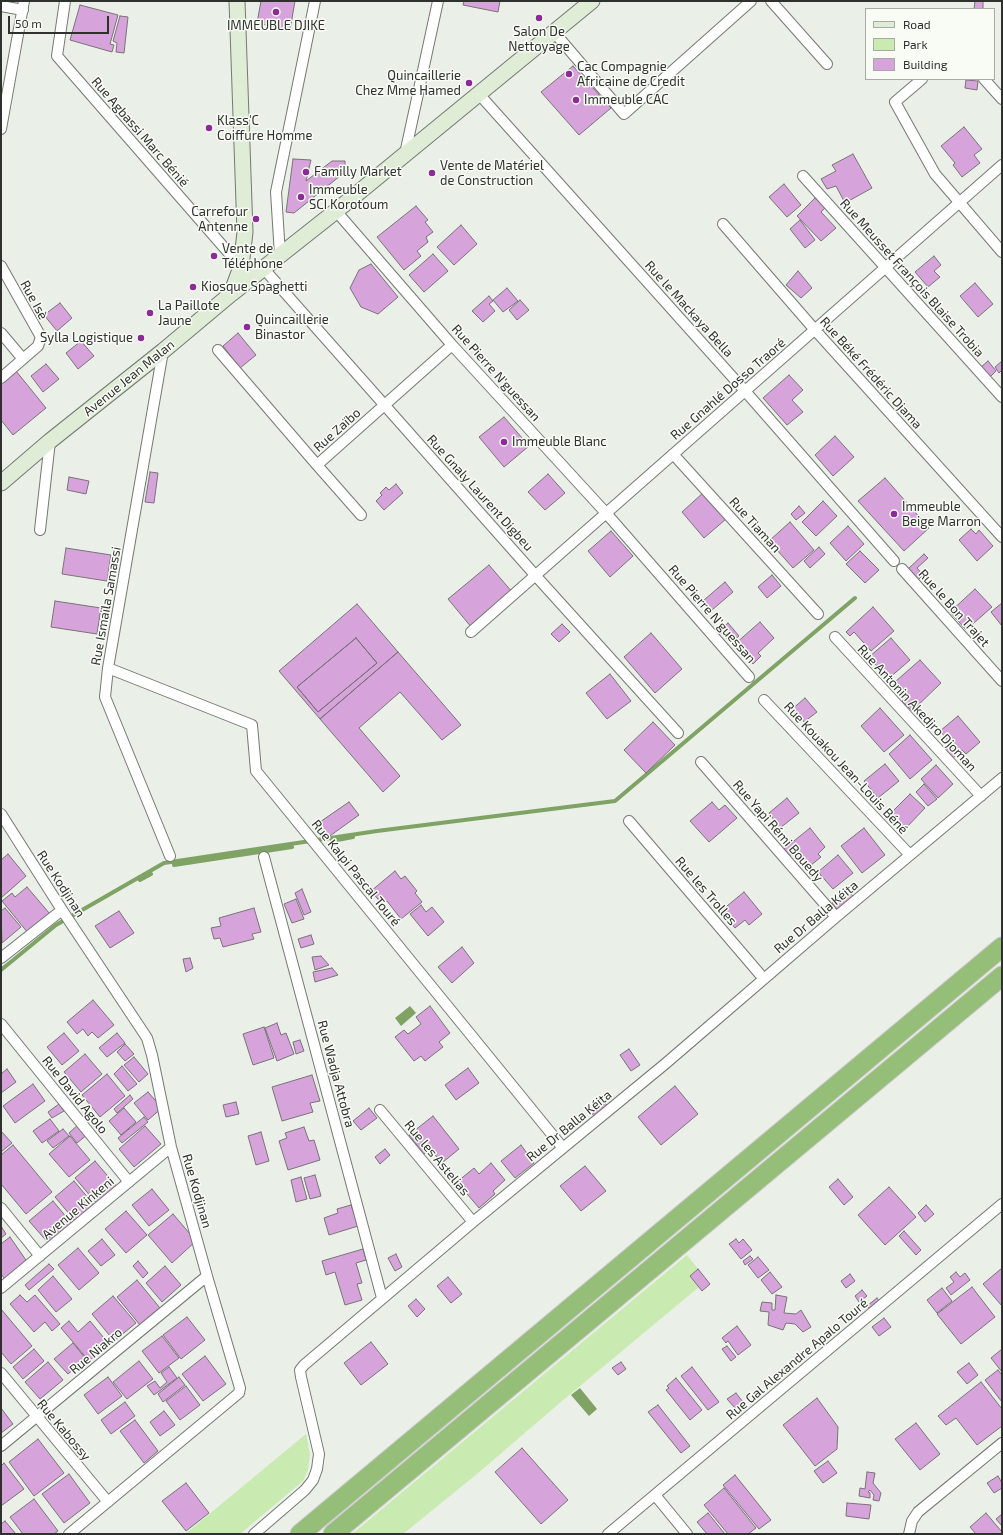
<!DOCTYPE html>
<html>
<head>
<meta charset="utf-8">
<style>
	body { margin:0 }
	#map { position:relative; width:1003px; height:1535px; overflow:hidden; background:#eaefe8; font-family:"Exo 2",sans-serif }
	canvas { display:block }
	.frame { position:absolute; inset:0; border:2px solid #2f312e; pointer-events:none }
	.legend { position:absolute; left:865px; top:8px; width:130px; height:72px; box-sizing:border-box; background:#f8fcf5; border:1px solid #a8aba5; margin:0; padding:5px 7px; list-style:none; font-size:12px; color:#2f312e }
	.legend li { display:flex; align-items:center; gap:8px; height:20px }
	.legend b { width:20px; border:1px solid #a8aba5 }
	.scale { position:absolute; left:8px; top:16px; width:101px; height:18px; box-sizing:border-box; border:2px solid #2f312e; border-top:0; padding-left:5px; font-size:12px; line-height:14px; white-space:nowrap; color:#2f312e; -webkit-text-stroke:3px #f8fcf5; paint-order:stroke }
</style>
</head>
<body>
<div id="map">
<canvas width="1003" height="1535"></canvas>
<div class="frame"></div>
<ul class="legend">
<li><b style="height:5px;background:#dfecd6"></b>Road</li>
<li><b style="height:11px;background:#c9ebb2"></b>Park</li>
<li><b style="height:11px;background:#d6a4da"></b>Building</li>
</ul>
<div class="scale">50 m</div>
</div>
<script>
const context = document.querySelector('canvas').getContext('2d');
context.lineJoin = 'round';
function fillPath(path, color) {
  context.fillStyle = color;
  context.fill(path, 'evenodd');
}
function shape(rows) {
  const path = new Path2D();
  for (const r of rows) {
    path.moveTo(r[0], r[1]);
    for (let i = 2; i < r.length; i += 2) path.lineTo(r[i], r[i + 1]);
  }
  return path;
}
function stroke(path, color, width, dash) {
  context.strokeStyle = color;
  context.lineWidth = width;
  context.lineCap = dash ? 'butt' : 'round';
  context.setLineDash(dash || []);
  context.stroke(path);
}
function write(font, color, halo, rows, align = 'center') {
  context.font = font + ' "Exo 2",sans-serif';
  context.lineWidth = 3;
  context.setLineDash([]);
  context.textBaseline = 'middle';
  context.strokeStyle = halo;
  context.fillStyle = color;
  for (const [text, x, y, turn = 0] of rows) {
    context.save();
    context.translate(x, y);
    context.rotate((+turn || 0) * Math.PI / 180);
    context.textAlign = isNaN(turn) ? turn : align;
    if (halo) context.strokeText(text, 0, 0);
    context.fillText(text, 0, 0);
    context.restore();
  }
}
fillPath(shape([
	[687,1255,698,1269,690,1276,699,1287,562,1401,477,1474,403,1534,352,1534],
	[306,1434,310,1454,308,1470,303,1481,240,1534,185,1534]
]), '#c9ebb2');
fillPath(shape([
	[410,1006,416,1013,401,1026,395,1018],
	[580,1388,597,1409,589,1416,571,1395]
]), '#7fa265');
stroke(shape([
	[332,841,353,837],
	[174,865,292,847],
	[140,880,151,874],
	[1,970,56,925,164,863,377,831,615,801,855,598]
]), '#7fa265', 4);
const building = shape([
	[261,1,295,1,290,30,257,23,261,1],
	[464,1,500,1,498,12,463,5,464,1],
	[975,1,983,1,983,9,974,9,975,1],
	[80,5,118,15,110,44,114,45,112,52,70,40,80,5],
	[120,16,128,17,124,53,116,52,117,43,113,41,120,16],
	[573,66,611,108,579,135,541,92,573,66],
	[966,80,978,81,977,90,965,88,966,80],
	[964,127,982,149,974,155,980,163,962,177,953,165,955,163,941,146,964,127],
	[853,154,872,188,845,203,836,186,827,189,821,179,836,171,832,165,853,154],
	[293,159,311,160,306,181,332,161,345,161,345,172,294,213,286,212,293,159],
	[784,184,801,205,787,217,769,197,784,184],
	[815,198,825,208,821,212,836,228,821,241,797,216,815,198],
	[416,206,428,220,425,222,433,232,426,237,428,242,417,251,421,256,404,270,377,237,416,206],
	[800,220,815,240,805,248,790,229,800,220],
	[461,225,477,244,454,265,437,247,461,225],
	[433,254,448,271,424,292,409,275,433,254],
	[934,256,941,265,934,271,940,277,928,287,915,272,934,256],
	[371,264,398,297,378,314,361,307,350,288,359,270,371,264],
	[798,271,812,288,801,298,786,285,798,271],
	[975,283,993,304,978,317,960,296,975,283],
	[507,288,518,301,503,312,493,300,507,288],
	[489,296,493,301,489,304,495,311,483,322,472,311,489,296],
	[520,300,529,310,517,320,509,310,520,300],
	[60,303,72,318,57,331,44,315,60,303],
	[238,333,256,355,240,368,223,346,238,333],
	[81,341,94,356,78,369,66,353,81,341],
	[988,361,996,371,990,377,981,367,988,361],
	[1002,361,1002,370,999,373,995,367,1002,361],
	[46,364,59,379,43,392,31,376,46,364],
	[16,371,46,408,13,435,1,420,1,383,16,371],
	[789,375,803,390,792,400,803,412,787,425,763,398,789,375],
	[504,417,529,446,504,467,479,437,504,417],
	[835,436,854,457,833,476,815,455,835,436],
	[150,472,158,473,154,503,145,502,150,472],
	[548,474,565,493,545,510,528,492,548,474],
	[69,477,89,481,86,494,67,490,69,477],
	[885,478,929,528,904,551,858,501,885,478],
	[396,484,403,493,384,510,376,501,382,495,380,493,386,487,389,490,396,484],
	[704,492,726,519,704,538,682,512,704,492],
	[823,501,837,516,816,536,802,522,823,501],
	[799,506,805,513,796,520,791,514,799,506],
	[790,522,814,550,793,568,769,541,790,522],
	[848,526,864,544,846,561,830,543,848,526],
	[971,529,976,534,979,530,993,546,977,561,959,540,971,529],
	[611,531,633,556,610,577,588,551,611,531],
	[819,547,825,554,810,568,804,561,819,547],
	[66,548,111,555,107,581,62,574,66,548],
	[860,551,879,570,865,583,846,564,860,551],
	[924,554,928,558,917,568,923,575,918,580,908,569,924,554],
	[489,565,513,593,472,628,448,599,489,565],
	[772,575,781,586,767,598,758,587,772,575],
	[725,582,733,592,712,610,704,600,725,582],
	[975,589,992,607,966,630,950,612,975,589],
	[55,601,101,608,97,634,51,627,55,601],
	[1002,603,1002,626,991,612,1002,603],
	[357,604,398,652,320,719,279,671,357,604],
	[356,638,377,663,318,712,297,687,356,638],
	[873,607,894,631,871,651,854,632,850,636,846,632,873,607],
	[760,622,774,638,758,653,761,656,753,664,735,644,760,622],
	[728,623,739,636,731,643,719,631,728,623],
	[562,624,570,632,559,642,551,634,562,624],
	[651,633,682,669,655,693,624,657,651,633],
	[356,638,377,663,318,712,297,687,356,638],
	[891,638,910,660,888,679,869,657,891,638],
	[398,652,461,725,442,740,400,692,359,728,400,776,383,792,320,719,398,652],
	[920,660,941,683,912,711,902,701,909,695,896,681,920,660],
	[610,674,631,701,607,719,586,693,610,674],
	[805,698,817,712,804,722,799,716,795,718,790,711,805,698],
	[880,708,904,735,884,752,861,726,880,708],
	[958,716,980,742,966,754,962,750,953,758,944,748,950,743,940,731,958,716],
	[653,722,675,745,646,773,624,750,653,722],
	[910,735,932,760,910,779,889,754,910,735],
	[885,764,899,781,878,798,864,781,885,764],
	[936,765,953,784,938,798,921,779,936,765],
	[924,784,937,799,928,806,916,792,924,784],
	[910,794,925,808,905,829,890,814,910,794],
	[787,798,799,813,780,828,769,813,787,798],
	[349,802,359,815,327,838,317,824,349,802],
	[712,802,719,810,725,805,737,818,709,842,690,821,712,802],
	[810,828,825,847,818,854,821,857,810,866,802,856,799,859,794,853,789,856,784,849,810,828],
	[864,828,885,855,862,873,841,846,864,828],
	[8,854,26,876,1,898,1,860,8,854],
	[838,855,853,873,833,889,818,872,838,855],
	[395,871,401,879,405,876,417,891,415,893,422,902,401,919,387,901,383,905,371,891,395,871],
	[27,887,50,914,28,933,2,901,12,893,15,897,27,887],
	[302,889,311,912,304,915,295,893,302,889],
	[847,890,854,897,838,911,832,903,847,890],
	[744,892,762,914,749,925,745,920,735,928,721,911,744,892],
	[296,899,304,919,292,923,284,904,296,899],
	[421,905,426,912,432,907,444,922,428,936,410,914,421,905],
	[5,908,21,927,2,943,1,911,5,908],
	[254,908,261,932,252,934,254,939,223,947,220,938,214,939,211,928,221,926,219,918,254,908],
	[119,911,134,933,110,948,95,926,119,911],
	[311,935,314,944,301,948,298,939,311,935],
	[462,947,474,963,452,983,438,967,462,947],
	[321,956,329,965,315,970,312,957,321,956],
	[190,958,193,968,186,972,183,959,190,958],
	[332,968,338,975,315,982,313,972,332,968],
	[93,1000,114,1025,98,1038,92,1032,88,1036,83,1029,77,1034,67,1022,93,1000],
	[430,1006,450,1033,439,1042,443,1047,425,1061,421,1056,414,1061,395,1037,404,1030,408,1034,421,1024,416,1017,430,1006],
	[277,1023,281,1035,286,1033,294,1054,277,1061,265,1028,277,1023],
	[264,1027,274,1058,253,1065,243,1034,264,1027],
	[64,1033,79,1051,62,1065,47,1047,64,1033],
	[117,1033,125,1043,107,1057,99,1048,117,1033],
	[300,1040,304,1051,296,1054,293,1042,300,1040],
	[125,1044,134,1054,125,1061,117,1052,125,1044],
	[629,1049,640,1065,631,1071,620,1055,629,1049],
	[85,1054,102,1074,81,1092,64,1072,85,1054],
	[134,1057,148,1074,139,1082,124,1065,134,1057],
	[122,1066,137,1084,128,1091,114,1074,122,1066],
	[468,1068,479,1083,456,1100,445,1085,468,1068],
	[7,1069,16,1082,1,1093,1,1074,7,1069],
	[107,1074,125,1096,100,1117,82,1095,107,1074],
	[312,1075,320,1101,310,1103,313,1112,282,1121,272,1087,312,1075],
	[33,1084,45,1101,15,1123,3,1106,33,1084],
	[675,1086,698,1114,661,1145,638,1117,675,1086],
	[148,1092,162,1108,148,1120,134,1103,148,1092],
	[130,1095,133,1099,117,1113,114,1109,130,1095],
	[236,1102,239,1114,226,1117,223,1105,236,1102],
	[605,1103,609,1107,596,1117,592,1114,605,1103],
	[59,1104,64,1111,52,1118,48,1112,59,1104],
	[124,1108,136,1122,121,1135,109,1121,124,1108],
	[369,1108,377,1118,361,1130,353,1121,369,1108],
	[433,1116,459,1149,442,1163,430,1149,424,1154,409,1135,433,1116],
	[144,1117,148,1122,122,1143,118,1138,144,1117],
	[50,1119,59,1131,42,1143,33,1131,50,1119],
	[79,1124,88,1134,77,1143,69,1133,79,1124],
	[145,1126,161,1144,134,1167,119,1149,145,1126],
	[304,1127,309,1141,314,1140,320,1160,288,1170,279,1141,287,1138,285,1133,304,1127],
	[63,1129,69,1136,53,1148,47,1141,63,1129],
	[1,1131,12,1143,1,1152,1,1131],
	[261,1132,269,1161,256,1165,248,1136,261,1132],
	[70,1136,90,1160,69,1177,49,1154,70,1136],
	[13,1145,52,1192,26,1214,1,1184,1,1155,13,1145],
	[521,1145,534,1163,515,1178,501,1161,521,1145],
	[385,1149,390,1155,380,1164,375,1157,385,1149],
	[95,1161,118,1188,98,1205,75,1178,95,1161],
	[491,1163,505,1180,493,1191,495,1194,479,1208,457,1182,474,1168,479,1174,491,1163],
	[585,1166,606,1191,581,1211,560,1186,585,1166],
	[315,1175,321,1196,310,1199,304,1178,315,1175],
	[301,1177,307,1199,296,1202,291,1180,301,1177],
	[838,1179,853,1197,844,1205,829,1187,838,1179],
	[74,1181,95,1206,76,1222,55,1197,74,1181],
	[889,1187,916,1217,885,1245,858,1215,889,1187],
	[152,1189,169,1210,149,1226,132,1205,152,1189],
	[53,1201,73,1225,50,1245,29,1221,53,1201],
	[351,1205,358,1226,329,1235,324,1218,338,1213,337,1209,351,1205],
	[926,1205,934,1214,925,1222,918,1213,926,1205],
	[126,1211,147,1235,126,1253,105,1229,126,1211],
	[173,1214,196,1241,172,1263,148,1235,173,1214],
	[1,1226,6,1234,1,1238,1,1226],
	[904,1231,921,1250,916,1255,899,1236,904,1231],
	[10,1237,28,1263,5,1279,1,1274,1,1244,10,1237],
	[102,1239,115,1255,101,1266,88,1251,102,1239],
	[736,1239,739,1243,743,1239,752,1250,741,1259,729,1244,736,1239],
	[78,1248,99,1273,79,1290,58,1265,78,1248],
	[363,1249,366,1260,356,1263,362,1283,357,1284,362,1300,345,1305,335,1272,326,1275,322,1261,363,1249],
	[396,1254,402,1267,395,1271,388,1258,396,1254],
	[750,1256,753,1259,745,1265,743,1261,750,1256],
	[758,1257,769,1270,758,1278,748,1265,758,1257],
	[138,1261,148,1273,143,1278,133,1266,138,1261],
	[49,1264,54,1269,29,1290,25,1285,49,1264],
	[165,1266,181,1285,162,1302,146,1283,165,1266],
	[1002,1268,1002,1306,983,1284,1002,1268],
	[698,1269,710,1284,702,1291,690,1276,698,1269],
	[770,1272,782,1287,772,1294,761,1280,770,1272],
	[956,1272,960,1277,965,1273,970,1280,951,1295,946,1288,954,1282,950,1277,956,1272],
	[850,1274,855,1281,846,1288,841,1281,850,1274],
	[53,1276,72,1299,56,1312,38,1290,53,1276],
	[448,1277,462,1294,451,1303,437,1286,448,1277],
	[137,1280,160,1308,140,1325,117,1297,137,1280],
	[972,1287,995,1317,961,1344,937,1314,972,1287],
	[942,1288,952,1301,937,1313,927,1300,942,1288],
	[862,1290,867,1296,859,1302,855,1296,862,1290],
	[20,1295,27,1302,35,1295,60,1324,52,1331,45,1322,34,1332,10,1304,20,1295],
	[776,1295,787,1297,784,1313,796,1314,801,1310,811,1327,803,1332,795,1324,786,1323,783,1330,768,1325,769,1312,760,1311,762,1302,772,1303,772,1310,775,1310,776,1295],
	[113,1296,136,1323,114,1341,92,1314,113,1296],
	[877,1298,880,1302,871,1310,867,1306,877,1298],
	[416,1299,425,1309,417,1317,408,1306,416,1299],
	[1,1309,32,1346,11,1364,1,1352,1,1309],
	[187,1317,205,1340,181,1359,163,1335,187,1317],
	[884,1318,891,1327,879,1336,872,1327,884,1318],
	[69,1321,78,1332,90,1321,109,1344,89,1361,61,1328,69,1321],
	[737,1326,751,1345,738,1355,728,1341,726,1343,722,1338,737,1326],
	[162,1336,179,1358,159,1373,142,1351,162,1336],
	[371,1342,388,1364,361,1385,344,1363,371,1342],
	[73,1343,86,1359,68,1374,54,1359,73,1343],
	[727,1346,736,1357,731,1361,722,1349,727,1346],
	[34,1349,44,1361,23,1379,13,1367,34,1349],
	[1002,1349,1002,1372,991,1358,1002,1349],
	[205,1356,226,1384,203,1401,182,1374,205,1356],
	[139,1361,153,1379,127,1399,113,1382,139,1361],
	[48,1362,63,1380,40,1399,25,1382,48,1362],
	[621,1362,626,1369,618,1375,612,1368,621,1362],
	[969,1363,978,1375,967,1384,957,1372,969,1363],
	[169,1367,177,1378,154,1395,147,1386,155,1381,160,1388,167,1382,161,1373,169,1367],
	[692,1367,719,1402,708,1410,681,1376,692,1367],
	[998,1370,1002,1375,1002,1402,985,1380,998,1370],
	[108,1377,122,1396,98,1414,84,1395,108,1377],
	[179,1377,185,1385,163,1402,158,1394,179,1377],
	[676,1378,702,1410,690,1420,666,1390,669,1388,667,1386,676,1378],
	[981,1382,1002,1409,1002,1426,977,1445,956,1418,946,1425,938,1416,981,1382],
	[186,1386,200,1405,180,1420,166,1401,186,1386],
	[736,1393,743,1402,735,1408,727,1399,736,1393],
	[817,1398,838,1427,837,1449,815,1466,783,1425,817,1398],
	[125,1402,135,1416,111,1434,101,1420,125,1402],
	[658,1405,690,1446,681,1453,648,1412,658,1405],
	[1,1408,13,1424,1,1433,1,1408],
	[164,1411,175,1425,160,1436,150,1422,164,1411],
	[135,1420,158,1451,144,1463,120,1431,135,1420],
	[916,1423,940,1454,920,1470,895,1439,916,1423],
	[38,1439,64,1473,34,1496,9,1462,38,1439],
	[522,1448,568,1500,541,1524,495,1472,522,1448],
	[828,1461,837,1473,823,1483,814,1471,828,1461],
	[4,1463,24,1489,1,1506,1,1466,4,1463],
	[867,1472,875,1473,873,1483,881,1493,879,1501,873,1500,874,1495,870,1490,868,1492,870,1493,870,1498,859,1496,860,1488,865,1489,867,1472],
	[69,1474,90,1503,64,1523,42,1494,69,1474],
	[735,1475,771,1520,759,1529,723,1485,735,1475],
	[998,1476,1002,1483,1002,1488,994,1493,987,1483,998,1476],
	[186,1483,209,1513,186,1531,162,1501,186,1483],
	[724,1488,756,1528,748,1534,728,1534,704,1505,724,1488],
	[34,1499,58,1531,54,1534,23,1534,10,1517,34,1499],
	[847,1503,871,1505,869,1519,846,1516,847,1503],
	[708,1513,725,1534,707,1534,697,1522,708,1513],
	[986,1513,1002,1532,1002,1534,976,1534,970,1527,986,1513],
	[1002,1514,1002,1526,996,1519,1002,1514],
	[5,1521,16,1534,1,1534,1,1524,5,1521]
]);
fillPath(building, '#d6a4da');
stroke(building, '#787378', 1);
const street = shape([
	[65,1,57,56,241,267],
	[771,1,827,64],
	[1,6,23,10],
	[554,32,624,114,751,1],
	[922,79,895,102,935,174,1002,252],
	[984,79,1002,99],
	[478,93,745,391,894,561],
	[1,129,24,1],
	[405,154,438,1],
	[803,176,1002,397],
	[336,211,452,345,606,513,749,677],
	[723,224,815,330,1002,537],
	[280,255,276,192,315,1],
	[1,266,41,337,38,346,1,378],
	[264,269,535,575,678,733],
	[1,333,23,359],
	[218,350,317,465,452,345],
	[163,351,108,668,105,697,170,856],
	[673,454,818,614],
	[317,465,361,515],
	[40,530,50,441],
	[902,569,1002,681],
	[471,632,1002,165],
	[835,637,981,796],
	[108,668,252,725,256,771,563,1148],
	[764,700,910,855],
	[701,762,836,917],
	[1,814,62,910,147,1038,152,1055,171,1147,207,1276,240,1388,239,1393,69,1534],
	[629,821,764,979],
	[264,857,382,1298],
	[1,958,62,910],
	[1,1024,129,1182],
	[380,1110,473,1222],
	[1,1208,40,1256],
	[1,1288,171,1147],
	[1,1373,108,1502],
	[1,1446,207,1276],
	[655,1495,687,1534],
	[254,1534,305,1490,313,1480,317,1469,319,1454,301,1377,300,1370,304,1365,473,1222,665,1064,836,917,1002,778],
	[608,1534,1002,1204],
	[909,1534,912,1521,918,1512,1002,1443]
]);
const secondary = shape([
	[231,294,241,267,245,232,237,1],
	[1,483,50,441,163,351,231,294,336,211,592,1]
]);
const highway = shape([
	[300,1534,1002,947],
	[333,1534,1002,976]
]);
stroke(street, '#757973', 12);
stroke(secondary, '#757973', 17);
stroke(highway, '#c9c9c9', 21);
stroke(street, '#fff', 10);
stroke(secondary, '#dfecd6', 15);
stroke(highway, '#95be78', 19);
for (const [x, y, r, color] of [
	[276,12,4,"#8b2c96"],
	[539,18,4,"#8b2c96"],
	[569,74,4,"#8b2c96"],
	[469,83,4,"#8b2c96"],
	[576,100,4,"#8b2c96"],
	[209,128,4,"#8b2c96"],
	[306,172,4,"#8b2c96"],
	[432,173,4,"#8b2c96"],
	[301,197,4,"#8b2c96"],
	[256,219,4,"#8b2c96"],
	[214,256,4,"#8b2c96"],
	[193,287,4,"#8b2c96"],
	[150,313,4,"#8b2c96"],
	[247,327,4,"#8b2c96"],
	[141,338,4,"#8b2c96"],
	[504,442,4,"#8b2c96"],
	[894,514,4,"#8b2c96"]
]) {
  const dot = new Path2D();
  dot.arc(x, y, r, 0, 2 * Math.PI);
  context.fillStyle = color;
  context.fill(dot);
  stroke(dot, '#f8fcf5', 1.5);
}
write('13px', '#2f312e', '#f8fcf5', [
	["IMMEUBLE DJIKE",276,26,"center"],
	["Salon De",539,32,"center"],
	["Nettoyage",539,47,"center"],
	["Cac Compagnie",577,67],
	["Africaine de Credit",577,82],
	["Quincaillerie",461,76,"right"],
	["Chez Mme Hamed",461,91,"right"],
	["Immeuble CAC",584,100],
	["Klass'C",217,121],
	["Coiffure Homme",217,136],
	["Vente de Matériel",440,166],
	["de Construction",440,181],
	["Familly Market",314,172],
	["Immeuble",309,190],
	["SCI Korotoum",309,205],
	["Carrefour",248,212,"right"],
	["Antenne",248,227,"right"],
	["Vente de",222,249],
	["Téléphone",222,264],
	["Kiosque Spaghetti",201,287],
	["La Paillote",158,306],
	["Jaune",158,321],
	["Quincaillerie",255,320],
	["Binastor",255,335],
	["Sylla Logistique",133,338,"right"],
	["Immeuble Blanc",512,442],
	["Immeuble",902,507],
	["Beige Marron",902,522]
], 'left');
write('13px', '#2f312e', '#f8fcf5', [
	["Rue Agbassi Marc Bénié",140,132,49],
	["Rue Meusset François Blaise Trobia",912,278,48],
	["Rue Isè",34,300,61],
	["Rue le Mackaya Bella",689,309,48],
	["Rue Pierre N'guessan",496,373,48],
	["Rue Béké Frédéric Djama",871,373,48],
	["Avenue Jean Malan",129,378,-39],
	["Rue Gnahlé Dosso Traoré",728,389,-41],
	["Rue Zaïbo",337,430,-42],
	["Rue Gnaly Laurent Digbeu",480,493,48],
	["Rue Tiaman",755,525,48],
	["Rue Ismaïla Samassi",106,606,-80],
	["Rue le Bon Trajet",954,608,48],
	["Rue Pierre N'guessan",712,614,49],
	["Rue Antonin Akedjro Djoman",917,708,47],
	["Rue Kouakou Jean-Louis Béné",846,768,47],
	["Rue Yapi Rémi Bouedy",778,831,49],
	["Rue Kalpi Pascal Touré",356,873,51],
	["Rue Kodjinan",61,884,57],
	["Rue les Trolles",706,891,49],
	["Rue Dr Balla Kéita",816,917,-40],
	["Rue Wadja Attobra",336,1074,75],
	["Rue David Agolo",75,1095,51],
	["Rue Dr Balla Kéita",569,1126,-39],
	["Rue les Astelias",437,1158,50],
	["Rue Kodjinan",197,1191,74],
	["Avenue Kinkeni",78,1208,-40],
	["Rue Niakro",96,1351,-40],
	["Rue Gal Alexandre Apalo Touré",797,1359,-40],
	["Rue Kabossy",64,1430,50]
]);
</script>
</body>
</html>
